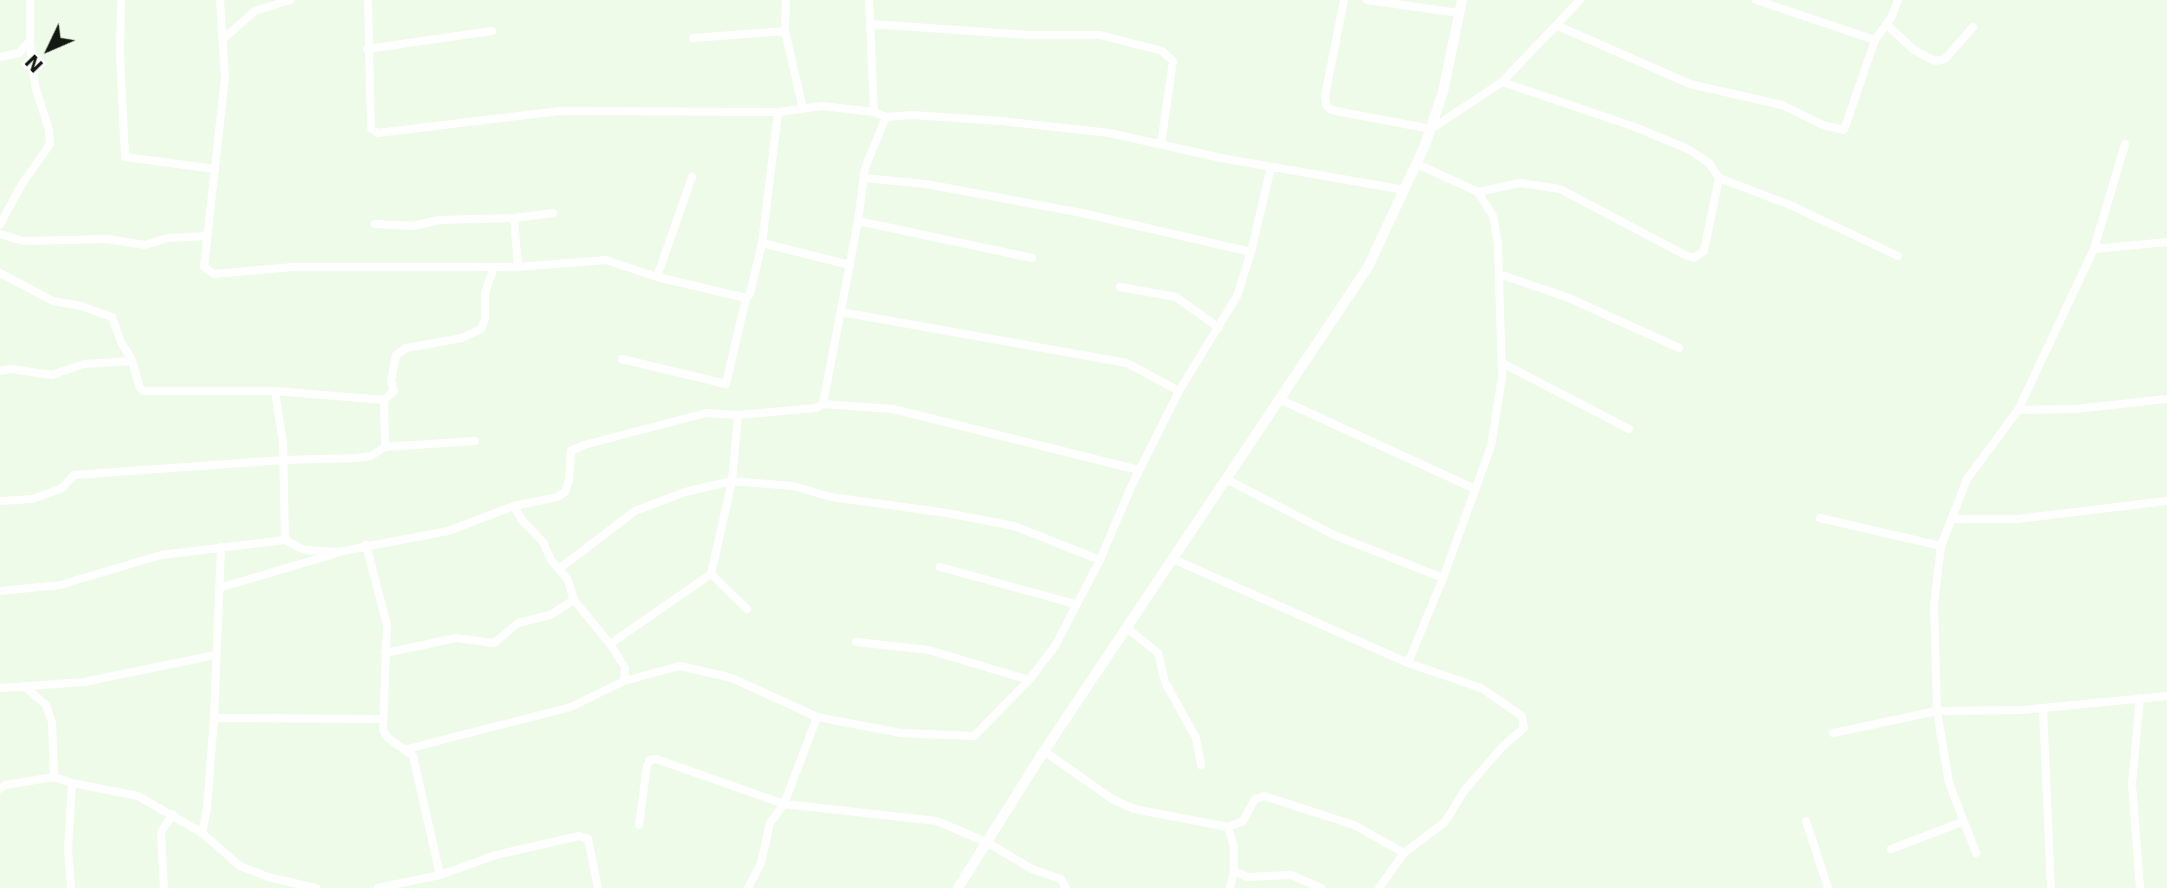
<!DOCTYPE html>
<html>
<head>
<meta charset="utf-8">
<style>
	body { margin:0 }
	#map { position:relative; width:2167px; height:888px; overflow:hidden; background:#eefbe9; font-family:"DejaVu Sans",sans-serif }
	canvas { display:block }
	.north { position:absolute; left:14px; top:14px; width:70px; height:70px; -webkit-text-stroke:5px #fff; paint-order:stroke; rotate:226deg; font-size:19px; font-weight:700; line-height:28px; text-align:center; color:#141913 }
	.north::after { content:''; display:block; margin:auto; width:24px; height:32px; background:#141913; clip-path:polygon(50% 0,100% 100%,50% 72%,0 100%) }
</style>
</head>
<body>
<div id="map">
<canvas width="2167" height="888"></canvas>
<div class="north">N</div>
</div>
<script>
const context = document.querySelector('canvas').getContext('2d');
context.lineJoin = 'round';
function shape(rows) {
  const path = new Path2D();
  for (const r of rows) {
    path.moveTo(r[0], r[1]);
    for (let i = 2; i < r.length; i += 2) path.lineTo(r[i], r[i + 1]);
  }
  return path;
}
function stroke(path, color, width, dash) {
  context.strokeStyle = color;
  context.lineWidth = width;
  context.lineCap = dash ? 'butt' : 'round';
  context.setLineDash(dash || []);
  context.stroke(path);
}
stroke(shape([
	[121,0,120,54,125,157,215,169],
	[220,0,225,77,204,267,214,274,293,267,518,267,606,260,657,277,746,298,750,294,762,243,778,112],
	[368,0,371,128,377,133,560,111,778,112,822,106,874,112,886,117,912,115,1001,121,1110,133,1221,158,1405,190],
	[786,0,785,31,803,109],
	[869,0,874,112],
	[1344,0,1325,96,1326,105,1331,110,1431,129,1502,82,1580,0],
	[1367,0,1459,13],
	[1756,0,1875,40],
	[871,24,1029,35,1100,35,1162,51,1173,61,1161,144],
	[1886,24,1914,50,1935,61,1945,59,1973,27],
	[1558,26,1690,84,1782,105,1823,125,1844,130,1875,40,1891,18,1898,0],
	[693,38,785,31],
	[223,39,255,11,290,0],
	[367,49,492,31],
	[0,57,19,53,30,41,30,0],
	[864,178,926,184,1082,213,1251,252],
	[1719,178,1790,205,1898,256],
	[1478,192,1520,183,1560,189,1685,255,1694,258,1704,251,1719,178,1709,163,1688,149,1635,127,1502,82],
	[514,218,553,213],
	[858,221,1032,258],
	[0,224,22,184,50,144,49,130,35,86,30,41],
	[375,224,413,226,439,220,514,218,518,267],
	[0,234,23,241,107,239,145,245,168,238,207,236],
	[762,243,850,265],
	[2094,249,2167,242],
	[0,273,53,301,81,306,112,317,121,342,131,358,140,388,144,391,275,391,384,400],
	[1499,274,1569,298,1679,348],
	[657,277,692,177],
	[1120,287,1176,297,1219,328],
	[841,312,1127,363,1179,391],
	[622,359,726,384,746,298],
	[1502,363,1629,429],
	[0,371,11,369,52,375,84,364,132,361],
	[275,391,283,444,285,540],
	[1279,399,1475,489],
	[823,404,858,221,865,168,886,117],
	[2018,410,2076,409,2167,399],
	[385,447,384,400,394,391,391,381,396,355,406,348,462,338,481,329,485,319,485,292,494,268],
	[1226,479,1334,535,1443,578],
	[0,501,33,499,62,488,74,475,284,460,356,458,371,456,385,447,475,441],
	[514,506,557,497,565,492,569,480,571,451,584,445,706,413,738,415,816,408,823,404,893,409,1139,470],
	[1820,518,1941,546],
	[1953,519,2017,519,2167,501],
	[366,545,387,625,383,730,388,738,413,756,440,875],
	[1173,559,1408,663,1481,688,1522,716,1524,728,1502,747,1464,791,1445,822,1404,853,1379,888],
	[940,567,1075,604],
	[560,568,635,511,685,492,732,481,793,486,831,497,947,513,1014,526,1100,560],
	[711,574,747,609],
	[219,588,334,554],
	[0,591,60,585,161,555,285,540,304,550,338,552,448,531,514,506,522,520,543,542,551,560,568,580,574,600,610,644,625,668,624,681],
	[1127,628,1158,653,1165,682,1196,738,1201,765],
	[856,642,929,650,1029,680],
	[610,644,711,574,732,481,738,415],
	[385,653,456,638,494,643,518,623,550,615,574,600],
	[1408,663,1443,578,1491,446,1502,377,1498,244,1493,216,1478,192,1417,164],
	[24,686,46,705,52,722,54,777],
	[0,688,84,682,215,655],
	[2043,709,2051,888],
	[214,718,381,719],
	[1833,733,1937,711,2022,710,2167,696],
	[407,749,571,707,624,681,680,666,732,678,817,717,901,733,974,736,1029,680,1055,646,1100,560,1131,487,1179,391,1237,296,1251,252,1271,167],
	[1044,751,1112,799,1134,809,1228,827,1234,847,1234,871,1247,877,1291,875,1321,888],
	[0,789,5,785,54,777,72,783,138,796,202,833,240,866,268,877,316,888],
	[1806,821,1828,888],
	[639,825,647,765,650,760,656,759,784,804,937,821,988,843,1032,869,1061,879,1066,888],
	[1228,827,1243,821,1255,799,1264,796,1354,825,1404,853],
	[202,833,207,808,214,718,221,547],
	[1891,849,1962,822],
	[1976,853,1949,783,1937,711,1934,604,1941,546,1967,479,2018,410,2094,249,2125,144],
	[71,888,68,849,72,783],
	[164,888,161,832,173,814],
	[378,888,440,875,496,855,579,836,588,839,598,888],
	[748,888,761,863,770,823,784,804,817,717],
	[1230,888,1234,871],
	[2140,888,2132,784,2140,698]
]), '#fff', 8);
stroke(shape([
	[958,888,1044,751,1368,267,1425,145,1443,92,1462,0]
]), '#fff', 10);
</script>
</body>
</html>
